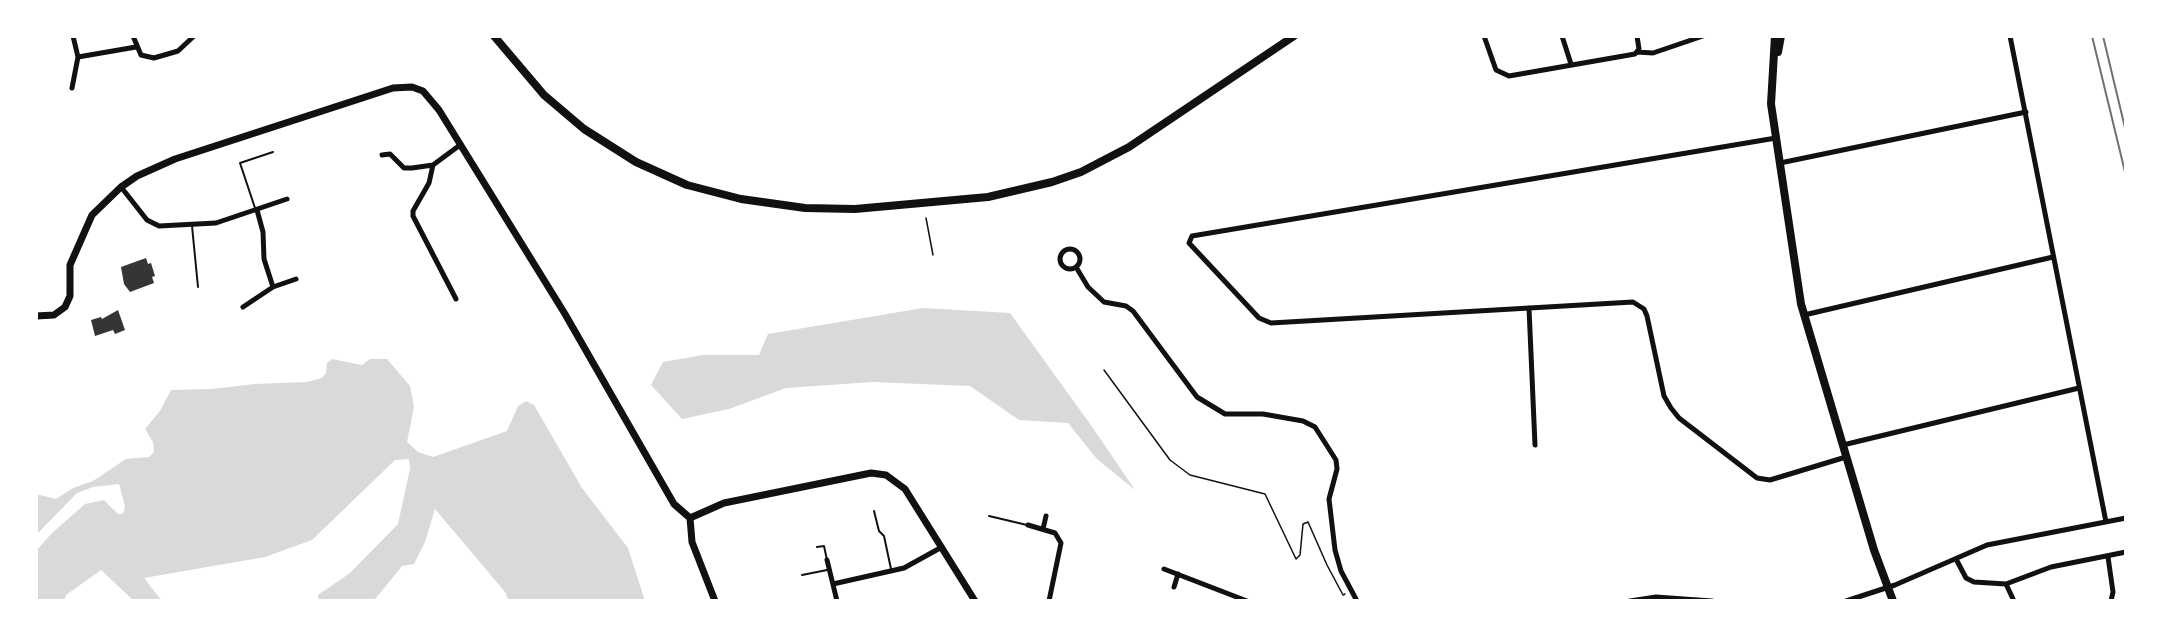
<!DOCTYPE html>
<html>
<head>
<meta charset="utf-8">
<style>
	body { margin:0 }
	#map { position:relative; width:2162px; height:637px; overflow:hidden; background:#fff; font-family:"Space Grotesk",sans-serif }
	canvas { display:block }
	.frame { position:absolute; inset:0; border:38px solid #fff; pointer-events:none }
</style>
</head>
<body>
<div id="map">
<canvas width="2162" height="637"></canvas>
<div class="frame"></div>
</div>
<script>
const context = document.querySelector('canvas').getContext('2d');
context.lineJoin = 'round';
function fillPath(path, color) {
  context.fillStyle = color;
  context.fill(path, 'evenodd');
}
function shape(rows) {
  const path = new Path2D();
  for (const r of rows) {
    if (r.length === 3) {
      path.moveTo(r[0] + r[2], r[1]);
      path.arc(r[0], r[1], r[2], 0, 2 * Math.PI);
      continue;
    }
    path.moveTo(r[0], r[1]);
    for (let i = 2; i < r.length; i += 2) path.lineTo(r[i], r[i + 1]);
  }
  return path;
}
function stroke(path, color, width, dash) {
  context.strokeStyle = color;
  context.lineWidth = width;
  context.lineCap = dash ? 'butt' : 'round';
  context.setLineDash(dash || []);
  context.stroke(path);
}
fillPath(shape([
	[923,308,1010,313,1093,428,1135,490,1097,459,1068,423,1019,420,970,386,872,382,786,388,729,409,682,419,651,385,663,362,703,355,759,355,768,334],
	[332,359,362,365,370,359,387,359,410,386,414,407,407,442,418,452,433,457,507,431,518,406,526,401,534,405,582,488,628,548,645,601,509,601,505,592,435,509,425,542,414,564,402,566,376,598,372,601,319,601,318,595,350,573,398,524,410,469,409,459,395,460,312,540,265,557,144,578,162,601,134,601,101,570,66,595,64,601,36,601,36,551,51,534,85,504,104,500,118,514,123,514,125,506,119,484,93,487,77,493,36,535,36,494,56,499,73,488,93,481,126,459,149,457,154,452,153,442,145,429,160,411,171,390,212,389,255,384,307,382,322,378,326,373,327,363]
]), '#d9d9d9');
fillPath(shape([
	[146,258,148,264,151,263,155,276,152,277,154,283,130,292,124,284,121,267],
	[118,310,125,330,115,334,113,330,95,336,91,320,101,317,102,319]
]), '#353535');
stroke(shape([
	[926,218,933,255],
	[1104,370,1170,460,1190,475,1265,494,1296,559,1300,555,1303,524,1308,522,1327,565,1343,595,1345,594]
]), '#111', 1.5);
stroke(shape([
	[255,208,240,163,273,152],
	[192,226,198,287],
	[874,511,879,531,884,536,891,569],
	[989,516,1027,525],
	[817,547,824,546,827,560],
	[802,575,827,570]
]), '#111', 2);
stroke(shape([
	[73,36,78,57],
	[133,36,141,55,154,58,178,51,194,36],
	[1484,36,1496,70,1509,76,1635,54,1639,49,1637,36],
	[1562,36,1571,64],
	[2010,36,2106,522],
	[1637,52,1653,53,1703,36],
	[72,88,78,57,136,47],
	[1776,138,1192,236,1189,243,1259,318,1271,323,1633,302,1644,309,1647,316,1664,396,1671,408,1679,418,1757,478,1770,480,1846,457],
	[382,155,390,154,404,168,412,168,433,165,460,145],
	[1780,163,2026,112],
	[433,165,429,183,413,211,413,216,456,299],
	[121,187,147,220,159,226,216,223,287,199],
	[257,210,263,232,264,259,273,287,296,279],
	[1070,259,10],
	[1076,267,1088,287,1104,302,1126,306,1133,311,1197,397,1225,414,1263,414,1303,421,1315,427,1336,460,1337,469,1329,499,1335,550,1341,571,1357,601],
	[243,307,273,287],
	[1529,308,1535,445],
	[1804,315,2053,257],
	[1843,445,2079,388],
	[1028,525,1055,533,1061,543,1049,601],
	[1043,529,1046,516],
	[2108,557,2113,592,2111,601],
	[1956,559,1966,578,1974,582,2006,584,2014,601],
	[827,560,837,601],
	[1164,569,1247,601],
	[833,584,904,568,942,547],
	[2006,584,2051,567,2126,552],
	[1174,587,1178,574],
	[1630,601,1656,597,1712,601],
	[1846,601,1895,585,1987,545,2126,518]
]), '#111', 5);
stroke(shape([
	[36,316,54,315,65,307,70,296,70,265,92,215,121,187,137,176,175,159,393,88,412,87,423,91,439,110,565,314,674,504,690,518,692,542,715,601],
	[690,518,724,503,871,473,886,475,905,489,975,601]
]), '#111', 7);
stroke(shape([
	[494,36,544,95,584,129,636,162,687,185,741,199,805,208,855,209,988,197,1052,182,1081,172,1129,147,1294,36],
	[1775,36,1771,104,1801,304,1874,550,1893,601],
	[1778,52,1781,36]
]), '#111', 8);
stroke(shape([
	[2092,36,2126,176],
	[2103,36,2126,132]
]), '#707070', 2);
</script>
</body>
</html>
